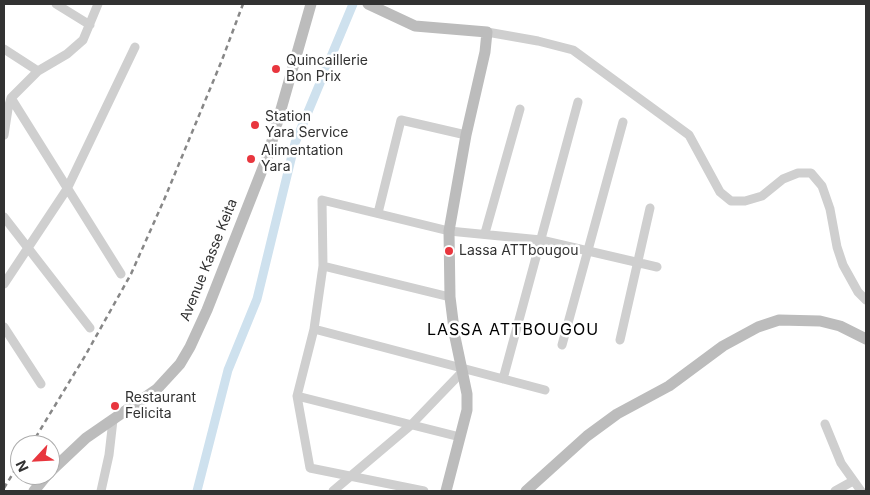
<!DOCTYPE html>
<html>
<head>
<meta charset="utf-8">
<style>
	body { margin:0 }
	#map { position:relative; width:870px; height:495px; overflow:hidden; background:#fff; font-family:Inter,sans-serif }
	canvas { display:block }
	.frame { position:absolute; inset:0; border:5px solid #323232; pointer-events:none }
	.north { position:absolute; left:10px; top:435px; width:50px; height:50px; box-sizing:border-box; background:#fff; border:1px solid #adadad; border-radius:50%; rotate:245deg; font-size:14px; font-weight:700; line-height:20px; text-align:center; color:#323232 }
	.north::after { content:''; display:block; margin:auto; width:18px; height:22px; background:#e8363e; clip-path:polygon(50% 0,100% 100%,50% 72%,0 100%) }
</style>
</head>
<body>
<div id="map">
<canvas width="870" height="495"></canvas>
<div class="frame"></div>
<div class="north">N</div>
</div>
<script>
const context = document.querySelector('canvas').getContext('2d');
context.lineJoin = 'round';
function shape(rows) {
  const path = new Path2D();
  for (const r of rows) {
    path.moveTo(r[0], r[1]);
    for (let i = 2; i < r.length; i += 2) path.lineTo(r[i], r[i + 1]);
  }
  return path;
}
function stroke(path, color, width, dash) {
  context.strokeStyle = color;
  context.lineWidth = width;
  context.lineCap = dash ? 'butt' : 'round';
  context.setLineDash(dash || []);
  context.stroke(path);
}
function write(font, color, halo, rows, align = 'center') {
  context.font = font + ' Inter,sans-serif';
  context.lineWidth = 5;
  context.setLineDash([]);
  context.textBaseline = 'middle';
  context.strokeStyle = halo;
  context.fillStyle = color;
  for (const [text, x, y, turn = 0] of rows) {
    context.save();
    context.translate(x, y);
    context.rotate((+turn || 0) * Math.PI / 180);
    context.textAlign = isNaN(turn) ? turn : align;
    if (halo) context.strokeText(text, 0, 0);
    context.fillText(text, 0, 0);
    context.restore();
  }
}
stroke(shape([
	[197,491,228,370,257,299,295,143,353,4]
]), '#cee1ee', 9);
stroke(shape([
	[56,4,90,25],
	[487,32,538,41,573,50,689,135,720,192,731,201,745,201,762,196,783,179,798,173,811,173,822,186,830,209,837,247,843,265,858,292,866,300],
	[4,49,38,71],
	[11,98,121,274],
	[4,135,8,109,11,98,38,71,67,54,83,40,98,4],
	[378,213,401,120,466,135],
	[4,217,90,328],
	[485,233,520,109],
	[323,266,450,297],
	[4,284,67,189,135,47],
	[4,327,41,384],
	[314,329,545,390],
	[620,340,650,208],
	[562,345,623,122],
	[503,379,578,102],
	[297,396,460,437],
	[825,424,841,463,861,491],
	[101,491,109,455,113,420],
	[333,491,411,425,462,372],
	[424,491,310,468,297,396,314,329,323,266,322,200,449,231,541,240,657,267],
	[835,491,853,481]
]), '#cfcfcf', 9);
stroke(shape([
	[368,4,415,26,487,32,485,52,466,135,449,231,450,297,455,337,467,394,467,410,446,491],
	[50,472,86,438,157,389,180,364,190,347,207,310,268,155,311,4],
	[34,491,47,475],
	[526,491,587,436,617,414,669,386,723,346,758,327,779,320,820,321,840,326,866,339]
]), '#bcbcbc', 11);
stroke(shape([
	[31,445,85,356,131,274,164,200,222,60,243,4],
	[4,488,20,462]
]), '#878787', 2.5, [5, 4]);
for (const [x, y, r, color] of [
	[276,69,5,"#e8363e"],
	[255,125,5,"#e8363e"],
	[251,159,5,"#e8363e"],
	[449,251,5,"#e8363e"],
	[115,406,5,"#e8363e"]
]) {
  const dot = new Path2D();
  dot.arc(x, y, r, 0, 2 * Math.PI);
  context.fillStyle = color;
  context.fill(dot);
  stroke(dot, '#fff', 2);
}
write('14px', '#323232', '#fff', [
	["Quincaillerie",286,61],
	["Bon Prix",286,77],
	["Station",265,117],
	["Yara Service",265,133],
	["Alimentation",261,151],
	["Yara",261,167],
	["Lassa ATTbougou",459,251],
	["Restaurant",125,398],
	["Felicita",125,414]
], 'left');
write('14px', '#323232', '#fff', [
	["Avenue Kasse Keita",209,260,-68]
]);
context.letterSpacing = '1px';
write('16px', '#000', '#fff', [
	["LASSA ATTBOUGOU",513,330]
]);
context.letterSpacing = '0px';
</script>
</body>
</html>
